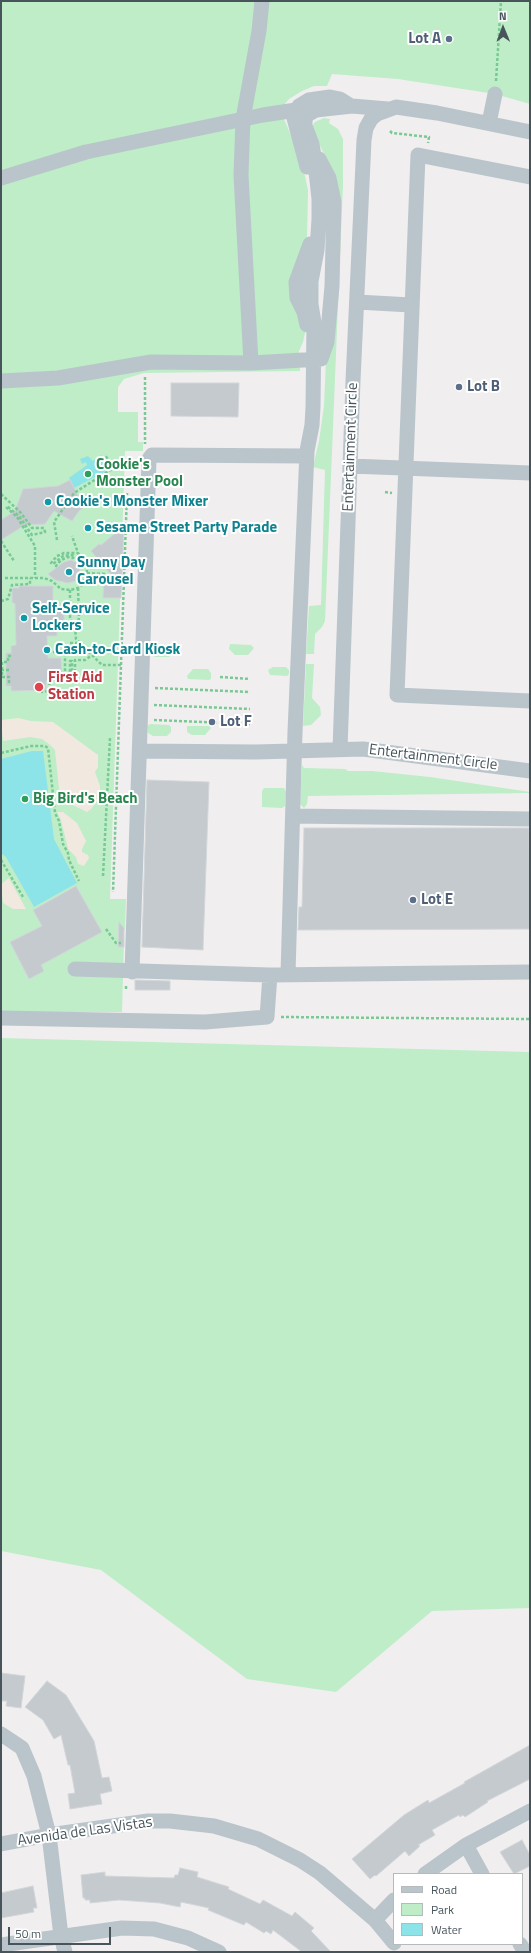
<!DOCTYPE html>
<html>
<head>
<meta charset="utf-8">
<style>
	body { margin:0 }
	#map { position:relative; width:531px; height:1953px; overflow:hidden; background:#f1eeef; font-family:"Titillium Web",sans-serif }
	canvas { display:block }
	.frame { position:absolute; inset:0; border:2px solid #47555b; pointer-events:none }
	.legend { position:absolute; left:393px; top:1873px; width:130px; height:72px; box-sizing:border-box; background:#fff; border:1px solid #b5bbbd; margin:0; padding:5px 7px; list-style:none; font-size:12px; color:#47555b }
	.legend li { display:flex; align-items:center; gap:8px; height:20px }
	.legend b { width:20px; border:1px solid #b5bbbd }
	.north { position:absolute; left:483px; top:8px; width:40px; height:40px; -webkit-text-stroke:3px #fff; paint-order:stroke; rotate:359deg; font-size:11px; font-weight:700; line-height:16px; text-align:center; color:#47555b }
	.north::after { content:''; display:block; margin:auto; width:14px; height:18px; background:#47555b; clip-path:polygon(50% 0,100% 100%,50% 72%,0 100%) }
	.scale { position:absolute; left:8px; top:1927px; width:103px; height:18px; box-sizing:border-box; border:2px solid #47555b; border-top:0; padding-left:5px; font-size:12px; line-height:14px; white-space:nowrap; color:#47555b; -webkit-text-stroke:3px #fff; paint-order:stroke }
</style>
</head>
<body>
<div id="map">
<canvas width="531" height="1953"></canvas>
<div class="frame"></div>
<ul class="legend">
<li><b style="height:5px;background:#bac5cb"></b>Road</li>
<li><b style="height:11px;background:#beedc8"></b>Park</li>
<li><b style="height:11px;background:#8de4e8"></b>Water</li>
</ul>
<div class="north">N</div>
<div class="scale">50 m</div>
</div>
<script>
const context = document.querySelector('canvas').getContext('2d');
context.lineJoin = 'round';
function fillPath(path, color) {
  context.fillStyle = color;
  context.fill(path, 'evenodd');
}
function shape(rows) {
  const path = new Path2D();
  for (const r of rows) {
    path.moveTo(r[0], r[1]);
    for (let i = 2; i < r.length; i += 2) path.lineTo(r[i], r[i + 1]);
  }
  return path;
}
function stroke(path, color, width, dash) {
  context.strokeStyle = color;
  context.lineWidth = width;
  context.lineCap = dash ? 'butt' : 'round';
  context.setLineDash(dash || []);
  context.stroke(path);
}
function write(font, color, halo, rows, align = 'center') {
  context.font = font + ' "Titillium Web",sans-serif';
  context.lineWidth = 4;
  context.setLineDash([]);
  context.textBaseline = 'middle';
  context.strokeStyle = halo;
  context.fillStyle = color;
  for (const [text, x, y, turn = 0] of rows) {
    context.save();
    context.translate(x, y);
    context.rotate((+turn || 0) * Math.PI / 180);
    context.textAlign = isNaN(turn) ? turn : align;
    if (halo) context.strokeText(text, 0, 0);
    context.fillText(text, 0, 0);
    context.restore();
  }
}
fillPath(shape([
	[1,1,530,1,530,104,495,94,398,79,332,74,327,86,314,86,302,91,289,99,284,105,283,117,301,158,308,190,305,333,303,342,299,351,300,371,144,373,124,379,118,387,118,412,138,412,138,442,143,442,143,451,125,451,110,899,126,899,125,930,121,930,121,940,124,940,122,1012,1,1012],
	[324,118,330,119,329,123,338,129,343,139,343,184,325,621,322,627,315,634,314,654,306,654,309,606,321,605,325,470,313,467,319,441,324,406,334,175,313,131,312,126,315,122],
	[230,644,251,645,254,648,248,655,235,655,229,649],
	[150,648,171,648,173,650,169,657,155,657,150,653],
	[306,664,314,664,312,698,320,707,321,715,311,725,303,726],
	[273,667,286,667,289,670,289,674,287,676,270,675,268,670],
	[193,669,208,669,211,673,211,679,209,680,188,679,187,676],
	[150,724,169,725,171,727,171,732,167,736,153,736,148,733,147,726],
	[187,726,209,726,211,728,205,735,192,735,187,732],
	[302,765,304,768,345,769,348,771,372,771,430,777,530,792,530,793,308,796,307,804,304,808,300,804],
	[264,788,284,788,286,792,285,806,282,808,262,807,262,791],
	[1,1038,530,1052,530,1608,432,1611,336,1692,247,1679,101,1570,1,1551]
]), '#beedc8');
fillPath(shape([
	[18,718,31,721,53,722,98,755,98,767,95,772,100,786,100,794,99,799,91,809,87,812,60,799,55,750,49,744,42,739,30,737,3,741,1,720],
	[57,812,63,812,77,823,86,841,82,849,82,852,88,855,89,858,84,866,78,864,76,857,68,849,61,820],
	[9,878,26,909,13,909,3,903,1,884]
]), '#f1e9df');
fillPath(shape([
	[101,455,110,469,63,494,58,488,70,480,69,478,87,465,86,462,82,464,80,459,88,456,93,461],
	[32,751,43,751,54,839,77,883,34,907,6,857,1,853,1,759]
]), '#8de4e8');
const building = shape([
	[171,383,239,383,238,417,171,416,171,383],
	[70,480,84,507,79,511,72,521,54,511,45,524,25,525,1,540,1,520,15,511,23,489,58,486,70,480],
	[124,526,121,598,103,598,104,573,113,577,91,551,99,544,101,545,124,526],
	[71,560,78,563,80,571,78,578,76,581,68,583,55,580,48,574,64,562,71,560],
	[19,586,53,586,53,608,64,608,64,624,57,624,57,636,47,636,48,658,61,658,62,680,46,681,46,690,11,691,11,686,6,686,6,653,11,653,11,646,16,645,15,604,12,602,12,588,19,588,19,586],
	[147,780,209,782,203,950,142,947,147,780],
	[304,828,529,828,530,929,298,930,299,907,302,907,304,828],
	[76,886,102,932,41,965,44,971,29,979,10,942,42,926,33,910,76,886],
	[119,922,124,928,124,947,118,947,119,922],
	[135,980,170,981,170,990,135,990,135,980],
	[1,1673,25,1676,21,1708,6,1706,7,1701,1,1701,1,1673],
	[47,1681,66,1695,94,1741,102,1778,109,1777,112,1791,100,1794,102,1804,70,1809,68,1794,75,1793,70,1765,68,1765,61,1735,54,1739,43,1720,25,1707,47,1681],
	[530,1745,530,1779,487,1801,488,1802,465,1817,463,1815,460,1817,459,1815,432,1830,435,1835,418,1845,420,1846,409,1856,405,1851,376,1876,375,1875,370,1879,352,1859,404,1815,428,1800,429,1803,465,1783,464,1782,530,1745],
	[522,1840,530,1855,530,1866,514,1874,500,1852,522,1840],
	[180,1868,198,1872,197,1877,229,1887,228,1889,260,1904,263,1900,292,1916,295,1912,314,1928,311,1931,331,1952,302,1952,273,1930,271,1934,266,1931,264,1933,246,1922,244,1925,208,1910,209,1908,181,1902,180,1907,160,1903,119,1900,90,1903,90,1900,85,1900,85,1898,83,1898,81,1875,105,1872,105,1876,174,1878,175,1875,178,1875,180,1868],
	[33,1886,37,1908,33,1908,34,1912,1,1918,1,1893,33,1886]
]);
fillPath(building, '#c5cace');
stroke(building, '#d2d6d9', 1);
stroke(shape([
	[496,81,501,1],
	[390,131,392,133,429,137,428,143],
	[145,377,145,444],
	[385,492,392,493],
	[1,494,21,513,32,528,44,528,45,532,32,535,19,516,8,507,6,507,17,517,35,546,35,578],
	[57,540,54,522,74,493,112,469,112,466,105,455],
	[1,541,14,561],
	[57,566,56,566,61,560,68,557,73,558,74,555,63,556,53,564,51,563,57,556,64,553,78,553],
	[87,573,105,574],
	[5,578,44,578,52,581,61,589,70,590,78,588,83,584,87,572,86,566,78,553,72,536],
	[78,588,79,617,78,625,75,628,76,639,102,665,121,665,113,892],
	[70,590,70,617,72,625,75,628],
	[1,601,8,599,12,585,30,584,30,578],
	[78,643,70,643,65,649,65,675,70,675,70,661,72,661,72,673,75,674,75,660,85,660,91,656],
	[53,652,65,652],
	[11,656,8,656,8,662,2,662,2,677,9,677,9,683,11,683],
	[121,665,127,493],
	[1,670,11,670],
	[49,677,50,701],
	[220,677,250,679],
	[155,688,250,692],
	[42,690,42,692,50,691],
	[154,705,250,709],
	[154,720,250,724],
	[1,753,31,746,45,746,48,748,55,813,59,821,63,844,68,853,69,860,79,881],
	[1,860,23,897],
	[103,876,110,738],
	[106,929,116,943,121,943],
	[126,989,126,984],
	[281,1017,530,1019]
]), '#78c993', 2.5, [3, 2]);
stroke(shape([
	[262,1,259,31,243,119,241,175,251,363,321,359,327,342,332,286,334,202,329,178,319,159],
	[489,123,495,94],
	[307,167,294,118,299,106,309,100,330,97,340,99,351,106],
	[530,177,418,155,397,695,530,701],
	[1,178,86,152,263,115,296,110],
	[357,302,411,305],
	[307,325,304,312,297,298,296,282,310,244],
	[1,381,58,378,151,362,251,363],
	[351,466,530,473],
	[340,749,353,381,364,140,366,128,371,119,377,114,396,107,437,113,530,132],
	[140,751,256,752,363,749,530,771],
	[293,816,530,819],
	[75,969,270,975,530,972],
	[132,972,149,459,152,455,307,456],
	[288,974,295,732,307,451,312,425,313,407,314,323,311,304,311,281,317,250,319,219,319,199,315,162,312,144,305,126,305,120,307,115,316,110,352,106,388,109],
	[1,1018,205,1022,267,1017,270,975],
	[1,1734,22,1748,34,1776,49,1835,61,1936,65,1952],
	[1,1844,49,1835,148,1821,170,1821,214,1826,258,1839,300,1860,320,1873,375,1920,394,1943],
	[466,1845,482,1874],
	[425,1874,466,1845,530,1811],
	[375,1920,394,1900],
	[520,1944,525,1952],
	[1,1945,122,1928,154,1929,188,1938,219,1952]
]), '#bac5cb', 15);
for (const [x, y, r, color] of [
	[449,39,4,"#5c6f8a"],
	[459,387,4,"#5c6f8a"],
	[88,474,4,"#2e9e5b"],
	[48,502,4,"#0f9aa8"],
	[88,528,4,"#0f9aa8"],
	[69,572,4,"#0f9aa8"],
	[24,618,4,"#0f9aa8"],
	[47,650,4,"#0f9aa8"],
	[39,687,5,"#e0444e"],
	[212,722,4,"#5c6f8a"],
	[25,799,4,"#2e9e5b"],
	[413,900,4,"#5c6f8a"]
]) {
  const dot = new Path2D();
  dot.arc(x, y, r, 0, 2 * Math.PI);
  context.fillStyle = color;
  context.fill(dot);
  stroke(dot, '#fff', 1.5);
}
write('bold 15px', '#4e5e75', '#fff', [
	["Lot A",441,39,"right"],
	["Lot B",467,387],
	["Lot F",220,722],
	["Lot E",421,900]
], 'left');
write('15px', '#47555b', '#fff', [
	["Entertainment Circle",351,447,-88],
	["Entertainment Circle",433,758,7],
	["Avenida de Las Vistas",85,1832,-8]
]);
write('bold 15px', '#27864d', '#fff', [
	["Cookie's",96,465],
	["Monster Pool",96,482],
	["Big Bird's Beach",33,799]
], 'left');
write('bold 15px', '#0d838f', '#fff', [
	["Cookie's Monster Mixer",56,502],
	["Sesame Street Party Parade",96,528],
	["Sunny Day",77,563],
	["Carousel",77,580],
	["Self-Service",32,609],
	["Lockers",32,626],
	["Cash-to-Card Kiosk",55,650]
], 'left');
write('bold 15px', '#be3a42', '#fff', [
	["First Aid",48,678],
	["Station",48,695]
], 'left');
</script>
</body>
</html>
